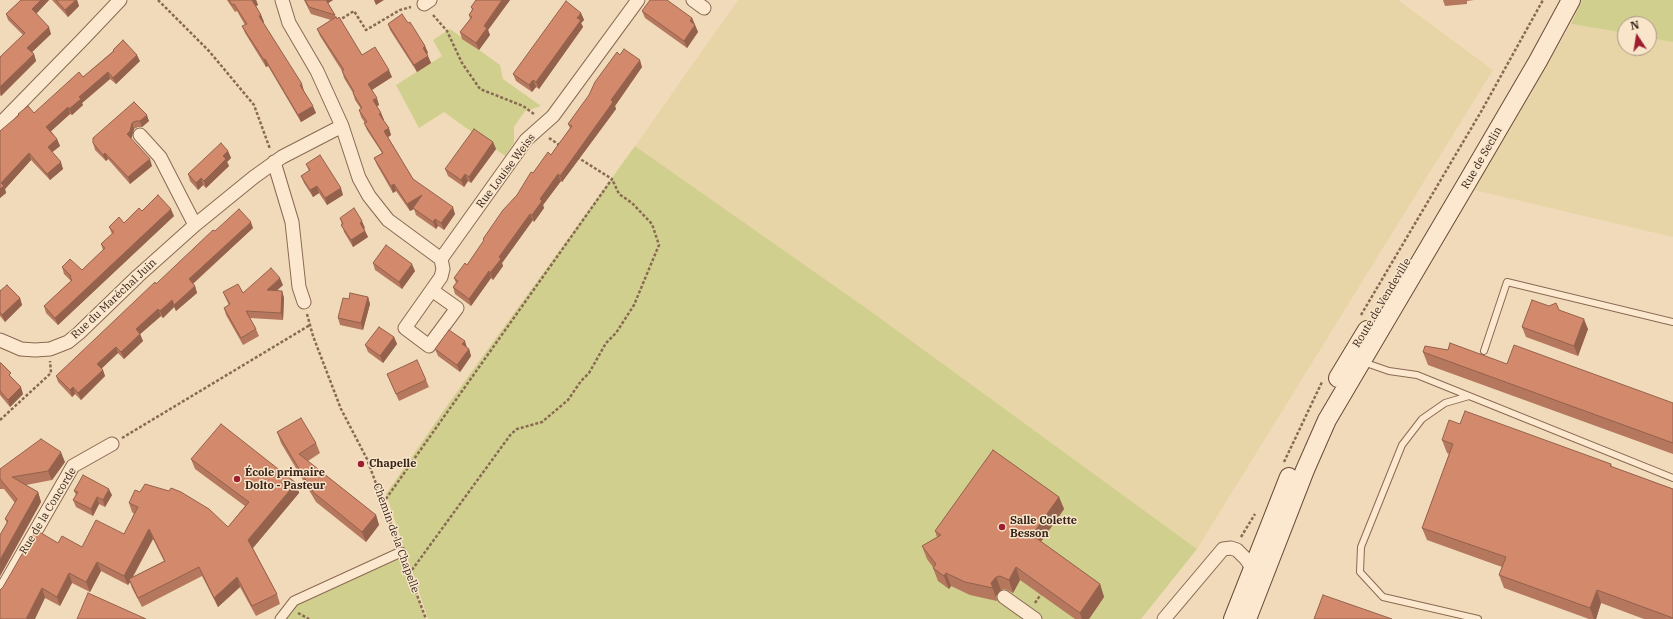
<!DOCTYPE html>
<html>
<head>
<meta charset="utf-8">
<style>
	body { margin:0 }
	#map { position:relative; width:1673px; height:619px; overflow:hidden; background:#f1daba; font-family:"IBM Plex Serif",serif }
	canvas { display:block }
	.north { position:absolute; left:1617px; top:16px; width:40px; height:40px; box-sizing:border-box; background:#f8e5ca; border:1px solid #ab9884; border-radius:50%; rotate:348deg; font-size:11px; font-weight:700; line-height:16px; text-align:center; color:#37241a }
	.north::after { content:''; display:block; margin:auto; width:14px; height:18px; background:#9e1e2f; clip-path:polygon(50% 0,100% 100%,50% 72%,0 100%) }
</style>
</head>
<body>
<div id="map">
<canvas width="1673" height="619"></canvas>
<div class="north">N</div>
</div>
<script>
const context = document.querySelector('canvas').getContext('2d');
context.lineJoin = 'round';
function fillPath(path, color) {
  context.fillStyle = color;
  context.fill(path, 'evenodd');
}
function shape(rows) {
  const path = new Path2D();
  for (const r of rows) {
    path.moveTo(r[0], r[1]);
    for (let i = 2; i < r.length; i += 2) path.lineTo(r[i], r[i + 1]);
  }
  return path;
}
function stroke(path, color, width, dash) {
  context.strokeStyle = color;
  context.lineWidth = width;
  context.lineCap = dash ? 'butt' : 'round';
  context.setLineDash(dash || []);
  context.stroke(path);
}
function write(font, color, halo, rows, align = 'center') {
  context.font = font + ' "IBM Plex Serif",serif';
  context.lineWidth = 3;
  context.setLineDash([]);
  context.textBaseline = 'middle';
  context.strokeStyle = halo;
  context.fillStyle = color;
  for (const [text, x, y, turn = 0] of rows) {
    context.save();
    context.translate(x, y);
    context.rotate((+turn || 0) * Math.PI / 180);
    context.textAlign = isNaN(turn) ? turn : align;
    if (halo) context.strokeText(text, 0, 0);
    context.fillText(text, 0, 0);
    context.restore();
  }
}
fillPath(shape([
	[738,0,1398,0,1493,70,1197,549,869,310,635,146],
	[1571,24,1625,33,1625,48,1649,48,1649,38,1673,42,1673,237,1474,190]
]), '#e8d5a7');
fillPath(shape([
	[1582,0,1673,0,1673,42,1649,38,1649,24,1625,24,1625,33,1571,24],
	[450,29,500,65,503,79,541,106,525,111,514,127,514,143,505,156,444,112,419,128,396,85,442,56,433,40],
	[635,146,869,310,1197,549,1141,619,428,619,386,494,449,403],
	[401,552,426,619,280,619,294,601]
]), '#d0cf8e');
const service = shape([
	[1484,351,1507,282,1673,322],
	[1363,362,1389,371,1417,375,1673,478],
	[1469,396,1445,403,1422,419,1402,445,1361,547,1360,572,1383,597,1478,619]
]);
const pedestrian = shape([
	[280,619,294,601,401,552]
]);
const minor = shape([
	[282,0,289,23,317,71,342,126,359,178,369,196,388,220,441,259],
	[693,0,704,8],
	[424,4,430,0],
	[0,124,84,38,120,0],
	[140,135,160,157,195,225],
	[274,162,292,222,299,287,304,302],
	[433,291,457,308,429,346,405,328,441,277,443,269,441,259,526,140,553,116,638,0],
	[0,340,21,349,35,350,50,349,68,342,79,333,138,276,195,225,254,177,282,157,342,126],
	[0,593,73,466,112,444],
	[1004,597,1035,619],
	[1164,619,1223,549,1231,548,1237,550,1246,559,1253,569]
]);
const secondary = shape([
	[1338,378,1367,330],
	[1233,619,1289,477],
	[1247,619,1305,470,1327,420,1465,186,1538,61,1571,0]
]);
stroke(service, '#8a6953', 8);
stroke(pedestrian, '#8a6953', 11);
stroke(minor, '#8a6953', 15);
stroke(secondary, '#6b4a37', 20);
stroke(shape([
	[158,0,209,51,254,105,270,149],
	[433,15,447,31,462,63,480,89,523,106,534,114],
	[338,21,354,11,366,30,400,10,411,7],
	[549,138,561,146],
	[307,314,313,336,341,409,367,459,397,541],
	[1361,315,1482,110,1543,0],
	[0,420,51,373,50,361],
	[122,438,310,325],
	[1284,462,1322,382],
	[383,503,612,179,577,157],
	[1241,537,1255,514],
	[405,563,426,619],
	[409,574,511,434,517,429,542,422,568,400,581,381,589,373,606,343,616,333,634,305,659,245,652,224,632,203,619,194,612,179],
	[1035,603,1041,594],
	[298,613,309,619]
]), '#8a6953', 2.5, [3, 2]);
stroke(service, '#fce8ce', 6);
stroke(pedestrian, '#fce8ce', 9);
stroke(minor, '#fce8ce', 13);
stroke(secondary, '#fce8ce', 18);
fillPath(shape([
	[21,0,49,0,36,14,51,34,32,52,34,54,36,61,1,96,0,95,0,57,23,35,8,20,6,14],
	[52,0,77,0,79,6,68,17],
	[227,0,256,0,258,5,256,6,261,15,264,22,263,22,304,91,316,113,301,122,268,66,266,67,245,33,242,26,245,25,237,11,235,12],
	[304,0,333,0,328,3,336,17,362,55,392,77,372,90,379,105,377,106,381,113,384,120,383,120,391,135,388,137,413,179,455,214,444,230,438,226,436,229,416,215,414,209,410,211,396,191,393,193,377,165,374,158,382,153,367,130,364,123,365,123,361,117,359,110,361,109,355,100,353,93,344,78,342,71,320,36,317,29,331,20,311,14],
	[475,0,510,0,488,30,490,35,479,50,462,39,460,32,470,19,469,15,472,10,471,7,476,1],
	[1443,0,1474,0,1467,1,1467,4,1445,6],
	[642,11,692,18,698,32,687,48,645,18],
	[581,13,584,20,581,23,583,27,539,89,536,87,532,92,516,81,513,74],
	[408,23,425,46,428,53,427,54,431,63,417,72,390,30,388,24],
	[113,50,140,61,116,84,110,79,82,103,83,105,72,115,70,114,51,131,57,139,60,146,52,152,63,169,50,180,31,160,5,189,6,193,0,198,18,116,18,114,34,113,83,77,113,51],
	[620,55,642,67,615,106,616,109,562,182,561,181,543,205,544,208,534,222,533,220,502,263,503,266,493,280,491,278,471,306,455,294,453,287,456,283,454,278,467,265,484,242,483,239,517,195,533,173,551,155,570,128,568,124],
	[134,102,149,121,142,127,138,127,134,129,132,137,131,139,152,166,130,184,108,159,106,161,95,150,93,143],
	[493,142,496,149,471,183,468,181,464,187,448,176,445,169],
	[228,151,231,158,227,162,229,166,206,188,203,185,198,190,190,181,188,174],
	[306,164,343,195,327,205,319,193,313,197,304,183,301,176,309,171],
	[142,211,174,216,58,325,46,313,44,306,71,281,64,274,62,267,82,270,103,250,101,244,112,234,109,227,124,223],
	[340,218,365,228,364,229,368,237,353,247,344,232],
	[253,228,193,284,195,286,197,293,176,311,174,307,163,318,161,316,140,334,143,341,124,359,118,353,102,368,105,376,81,400,75,394,72,397,58,382,56,376,215,231],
	[373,263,415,271,402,289,375,270],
	[283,285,276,291,282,291,284,298,283,320,250,318,256,329,259,336,243,345,226,315,224,308,229,305,226,299,223,292,243,293],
	[0,291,20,298,22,305,5,322,0,316],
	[368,297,370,304,363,330,340,325,338,318,349,299],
	[1559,310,1588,329,1578,356,1526,337,1522,327],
	[394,337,397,344,383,363,368,352,365,345],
	[435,349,469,349,471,356,460,372,438,356],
	[1423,352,1507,364,1673,403,1673,454,1428,365],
	[0,363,13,379,23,394,10,407,0,395],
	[387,374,426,380,429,387,399,401,390,381],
	[1460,424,1611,464,1612,467,1673,489,1673,619,1644,619,1601,603,1596,619,1589,619,1504,588,1499,575,1502,567,1427,540,1422,528,1449,454,1447,453,1442,440],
	[277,432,316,443,320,453,308,461,376,515,379,525,366,542,316,502,281,443],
	[191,459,296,483,299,493,253,548,277,594,280,604,256,616,240,587,218,607,202,576,142,607,132,588,130,582,128,585,101,571,90,592,72,583,60,606,45,598,0,619,58,543,82,547,124,534,134,514,132,512,129,503,140,492,228,527,245,506,195,469],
	[153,539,164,561,133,577],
	[65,462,52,480,26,485,38,492,41,502,0,576,0,535,7,523,5,519,15,503,4,489,0,489,0,469],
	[74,491,112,495,105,507,99,504,93,516,76,507,73,500,76,495],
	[1059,497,1064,509,1041,542,1100,584,1104,597,1089,619,1075,619,1020,580,1013,593,1005,589,1001,590,996,596,997,601,970,595,951,586,949,589,938,581,933,568,933,567,927,559,922,546,937,537,935,531]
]), '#b5775d');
fillPath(shape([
	[41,0,49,0,34,16,32,9],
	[76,0,77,0,79,6,68,17,65,10],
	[252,0,256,0,258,5,254,7],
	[326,0,333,0,327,4],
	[374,0,384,0,376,5],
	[502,0,510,0,488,30,490,35,479,50,476,43,484,26],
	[581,13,584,20,581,23,583,27,539,89,536,82],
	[261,15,264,22,262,23,259,16],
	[692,18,695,25,690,21],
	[695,25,698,32,687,48,684,41],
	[49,27,51,34,30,54,27,48],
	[425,46,428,53,426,54,423,48],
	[34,54,36,61,1,96,0,87],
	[137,55,140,61,116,84,113,78],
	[428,56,431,63,417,72,414,65],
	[265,59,268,66,266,67,264,60],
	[640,60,642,67,615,106,616,109,562,182,560,176,611,100],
	[389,70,392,77,370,91,368,84],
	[108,72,110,79,82,103,83,105,72,115,69,109,79,97],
	[533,80,536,87,532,92,529,85],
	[302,84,304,91,303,92,300,85],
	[377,98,379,105,376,107,373,100],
	[313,106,316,113,301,122,298,115],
	[68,107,70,114,49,133,46,127],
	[381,113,384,120,382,121,379,114],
	[147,115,149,121,142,127,140,121],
	[132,123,134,129,132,137,129,140,127,134],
	[389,128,391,135,387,138,384,131],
	[57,139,60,146,50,154,48,147],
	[493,142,496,149,471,183,469,177],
	[228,151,231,158,227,162,229,166,206,188,204,181,223,156],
	[29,153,31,160,5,189,6,193,0,198,0,189,1,183],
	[105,153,108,159,106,161,103,155],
	[150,159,152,166,130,184,128,177],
	[61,162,63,169,50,180,47,174],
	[465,174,468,181,464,187,461,180],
	[558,174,561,181,543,205,544,208,534,222,532,215,540,199],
	[201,178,203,185,198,190,196,183],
	[394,184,396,191,393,193,391,186],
	[317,186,319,193,313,197,310,190],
	[341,188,343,195,327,205,325,198],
	[422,195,413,208,414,209,410,211,407,204],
	[453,207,455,214,444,230,441,223],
	[171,209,174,216,58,325,55,318],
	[530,214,533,220,502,263,503,266,493,280,490,273,499,257],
	[435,219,438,226,436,229,433,222],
	[362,221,365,228,363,229,360,223],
	[251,222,253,228,191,285,189,279],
	[365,231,368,237,353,247,351,240],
	[412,264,415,271,402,289,399,282],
	[489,271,491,278,471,306,469,299],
	[280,278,283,285,270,297,267,290],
	[195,286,197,293,176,311,174,305],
	[282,291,284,298,283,320,281,313],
	[368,297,370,304,363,330,361,323],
	[20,298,22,305,5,322,2,315],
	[172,300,174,307,163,318,160,311],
	[158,309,161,316,138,336,136,329],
	[1584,319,1588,329,1578,356,1574,346],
	[140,334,143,341,124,359,121,352],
	[394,337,397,344,383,363,380,356],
	[465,341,467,348,462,344],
	[116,347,118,353,100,370,97,364],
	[469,349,471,356,460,372,457,365],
	[103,370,105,376,81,400,78,393],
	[21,387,23,394,10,407,8,400],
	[73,387,75,394,72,397,70,390],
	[61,452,65,462,52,480,48,471],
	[296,483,299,493,252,549,248,540],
	[109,489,112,495,105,507,103,500],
	[38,492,41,502,0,576,0,560],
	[97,497,99,504,93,516,91,509],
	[1059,497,1064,509,1036,548,1032,535],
	[376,515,379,525,366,542,362,532],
	[149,529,153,539,130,581,129,579,130,582,128,585,124,576],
	[97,562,101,571,90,592,86,582],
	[1016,567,1020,580,1013,593,1009,580],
	[69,573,72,583,60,606,57,597],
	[946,573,951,586,949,589,944,576],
	[237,577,240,587,218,607,214,598],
	[996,577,1001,590,996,596,997,601,991,583],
	[1100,584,1104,597,1089,619,1082,619,1080,613],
	[42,588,45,598,35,619,26,619],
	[1597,590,1601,603,1596,619,1594,619,1590,608]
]), '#94614c');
const building = shape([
	[21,0,41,0,32,9,49,27,27,48,34,54,0,87,0,57,25,33,6,14,21,0],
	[56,0,76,0,65,10,56,0],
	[229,0,252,0,261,15,259,16,302,84,300,85,313,106,298,115,265,59,264,60,242,26,247,24,234,4,232,5,229,0],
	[305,0,326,0,335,15,309,7,305,0],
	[476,0,502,0,484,26,487,28,476,43,460,32,472,17,469,15,473,9,471,7,476,0],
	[650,0,667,0,692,18,690,21,695,25,684,41,642,11,650,0],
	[566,1,581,13,577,18,581,20,536,82,533,80,529,85,513,74,566,1],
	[402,14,408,23,410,22,425,46,423,48,428,56,414,65,388,24,402,14],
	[336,17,337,19,339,17,362,55,375,47,389,70,368,84,377,98,373,100,381,113,379,114,389,128,384,131,413,179,453,207,441,223,435,219,433,222,413,208,422,195,407,204,394,184,391,186,374,158,383,153,364,123,367,122,359,110,362,108,353,93,354,92,342,71,344,70,317,29,336,17],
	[123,40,137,55,113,78,108,72,79,97,81,99,69,109,68,107,46,127,57,139,48,147,61,162,47,174,29,153,1,183,4,186,0,189,0,131,19,115,18,114,28,106,34,113,79,72,83,77,114,51,113,50,123,40],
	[624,49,640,60,611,100,613,102,560,176,558,174,540,199,542,201,532,215,530,214,499,257,501,259,490,273,489,271,469,299,453,287,458,281,454,278,465,263,467,265,484,240,483,239,503,210,517,195,531,172,533,173,548,152,551,155,555,149,572,126,568,124,589,95,595,82,617,52,620,55,624,49],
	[134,102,147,115,140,121,136,121,132,123,130,131,127,134,150,159,128,177,105,153,103,155,93,143,93,138,134,102],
	[474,129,493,142,469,177,465,174,461,180,445,169,474,129],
	[221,143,228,151,223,156,226,159,204,181,201,178,196,183,188,174,221,143],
	[320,155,341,188,325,198,317,186,310,190,301,176,310,170,306,164,320,155],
	[158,195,171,209,55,318,44,306,72,280,70,277,71,276,62,267,70,259,82,270,105,248,101,244,114,232,109,227,119,217,124,223,139,208,142,211,158,195],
	[354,208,362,221,360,223,365,231,351,240,341,225,343,224,340,218,354,208],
	[239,209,251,222,189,279,195,286,174,305,172,300,160,311,158,309,136,329,140,334,121,352,116,347,97,364,103,370,78,393,73,387,70,390,56,376,155,282,156,284,213,230,215,231,239,209],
	[386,245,412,264,399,282,373,263,386,245],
	[271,268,280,278,267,290,282,291,281,313,246,311,256,329,241,338,224,308,230,304,223,292,238,284,243,293,271,268],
	[7,285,20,298,2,315,0,312,0,291,7,285],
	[350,293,368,297,361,323,338,318,343,298,349,299,350,293],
	[1532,300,1549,306,1556,303,1559,310,1584,319,1574,346,1522,327,1532,300],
	[379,327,394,337,380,356,365,345,379,327],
	[449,330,465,341,462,344,469,349,457,365,435,349,449,330],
	[1450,343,1507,364,1514,345,1673,403,1673,443,1423,352,1425,346,1448,350,1450,343],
	[417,360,426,380,396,394,387,374,417,360],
	[0,363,1,363,11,373,9,375,21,387,8,400,0,391,0,363],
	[1465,411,1611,464,1610,466,1673,489,1673,618,1597,590,1590,608,1499,575,1506,557,1422,528,1453,444,1442,440,1449,420,1460,424,1465,411],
	[301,418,316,443,299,454,376,515,362,532,313,492,277,432,301,418],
	[221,424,296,483,248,540,277,594,252,606,237,577,214,598,199,567,138,598,129,579,165,561,149,529,124,576,97,562,86,582,69,573,57,597,42,588,26,619,0,619,0,590,3,587,36,530,58,543,62,536,82,547,96,520,124,534,138,507,129,503,135,490,140,492,145,484,169,491,171,488,181,492,209,509,228,527,249,502,191,459,221,424],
	[41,439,61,452,48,471,12,477,38,492,0,560,0,535,8,521,5,519,17,499,0,479,0,469,41,439],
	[993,450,1059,497,1032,535,1100,584,1080,613,1016,567,1009,580,1000,576,996,577,991,583,993,588,965,582,946,573,944,576,933,568,936,564,922,546,941,535,935,531,993,450],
	[83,475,109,489,103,500,97,497,91,509,73,500,78,492,74,491,83,475],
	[88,593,146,619,77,619,88,593],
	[1323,595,1392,619,1314,619,1323,595]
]);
fillPath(building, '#d38a6c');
stroke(building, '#94614c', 1);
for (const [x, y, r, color] of [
	[361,464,4,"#9e1e2f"],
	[237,479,4,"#9e1e2f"],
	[1002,527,4,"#9e1e2f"]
]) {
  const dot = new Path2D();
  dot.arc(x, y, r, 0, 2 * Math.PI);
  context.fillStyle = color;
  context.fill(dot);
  stroke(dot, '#f8e5ca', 1.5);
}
write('11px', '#37241a', '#f8e5ca', [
	["Rue de Seclin",1482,158,-60],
	["Rue Louise Weiss",506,171,-53],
	["Rue du Maréchal Juin",114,299,-43],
	["Route de Vendeville",1382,303,-59],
	["Rue de la Concorde",48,511,-59],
	["Chemin de la Chapelle",396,538,70]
]);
write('bold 11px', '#37241a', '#f8e5ca', [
	["Chapelle",369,464],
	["École primaire",245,473],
	["Dolto - Pasteur",245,486],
	["Salle Colette",1010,521],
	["Besson",1010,534]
], 'left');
</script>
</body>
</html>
